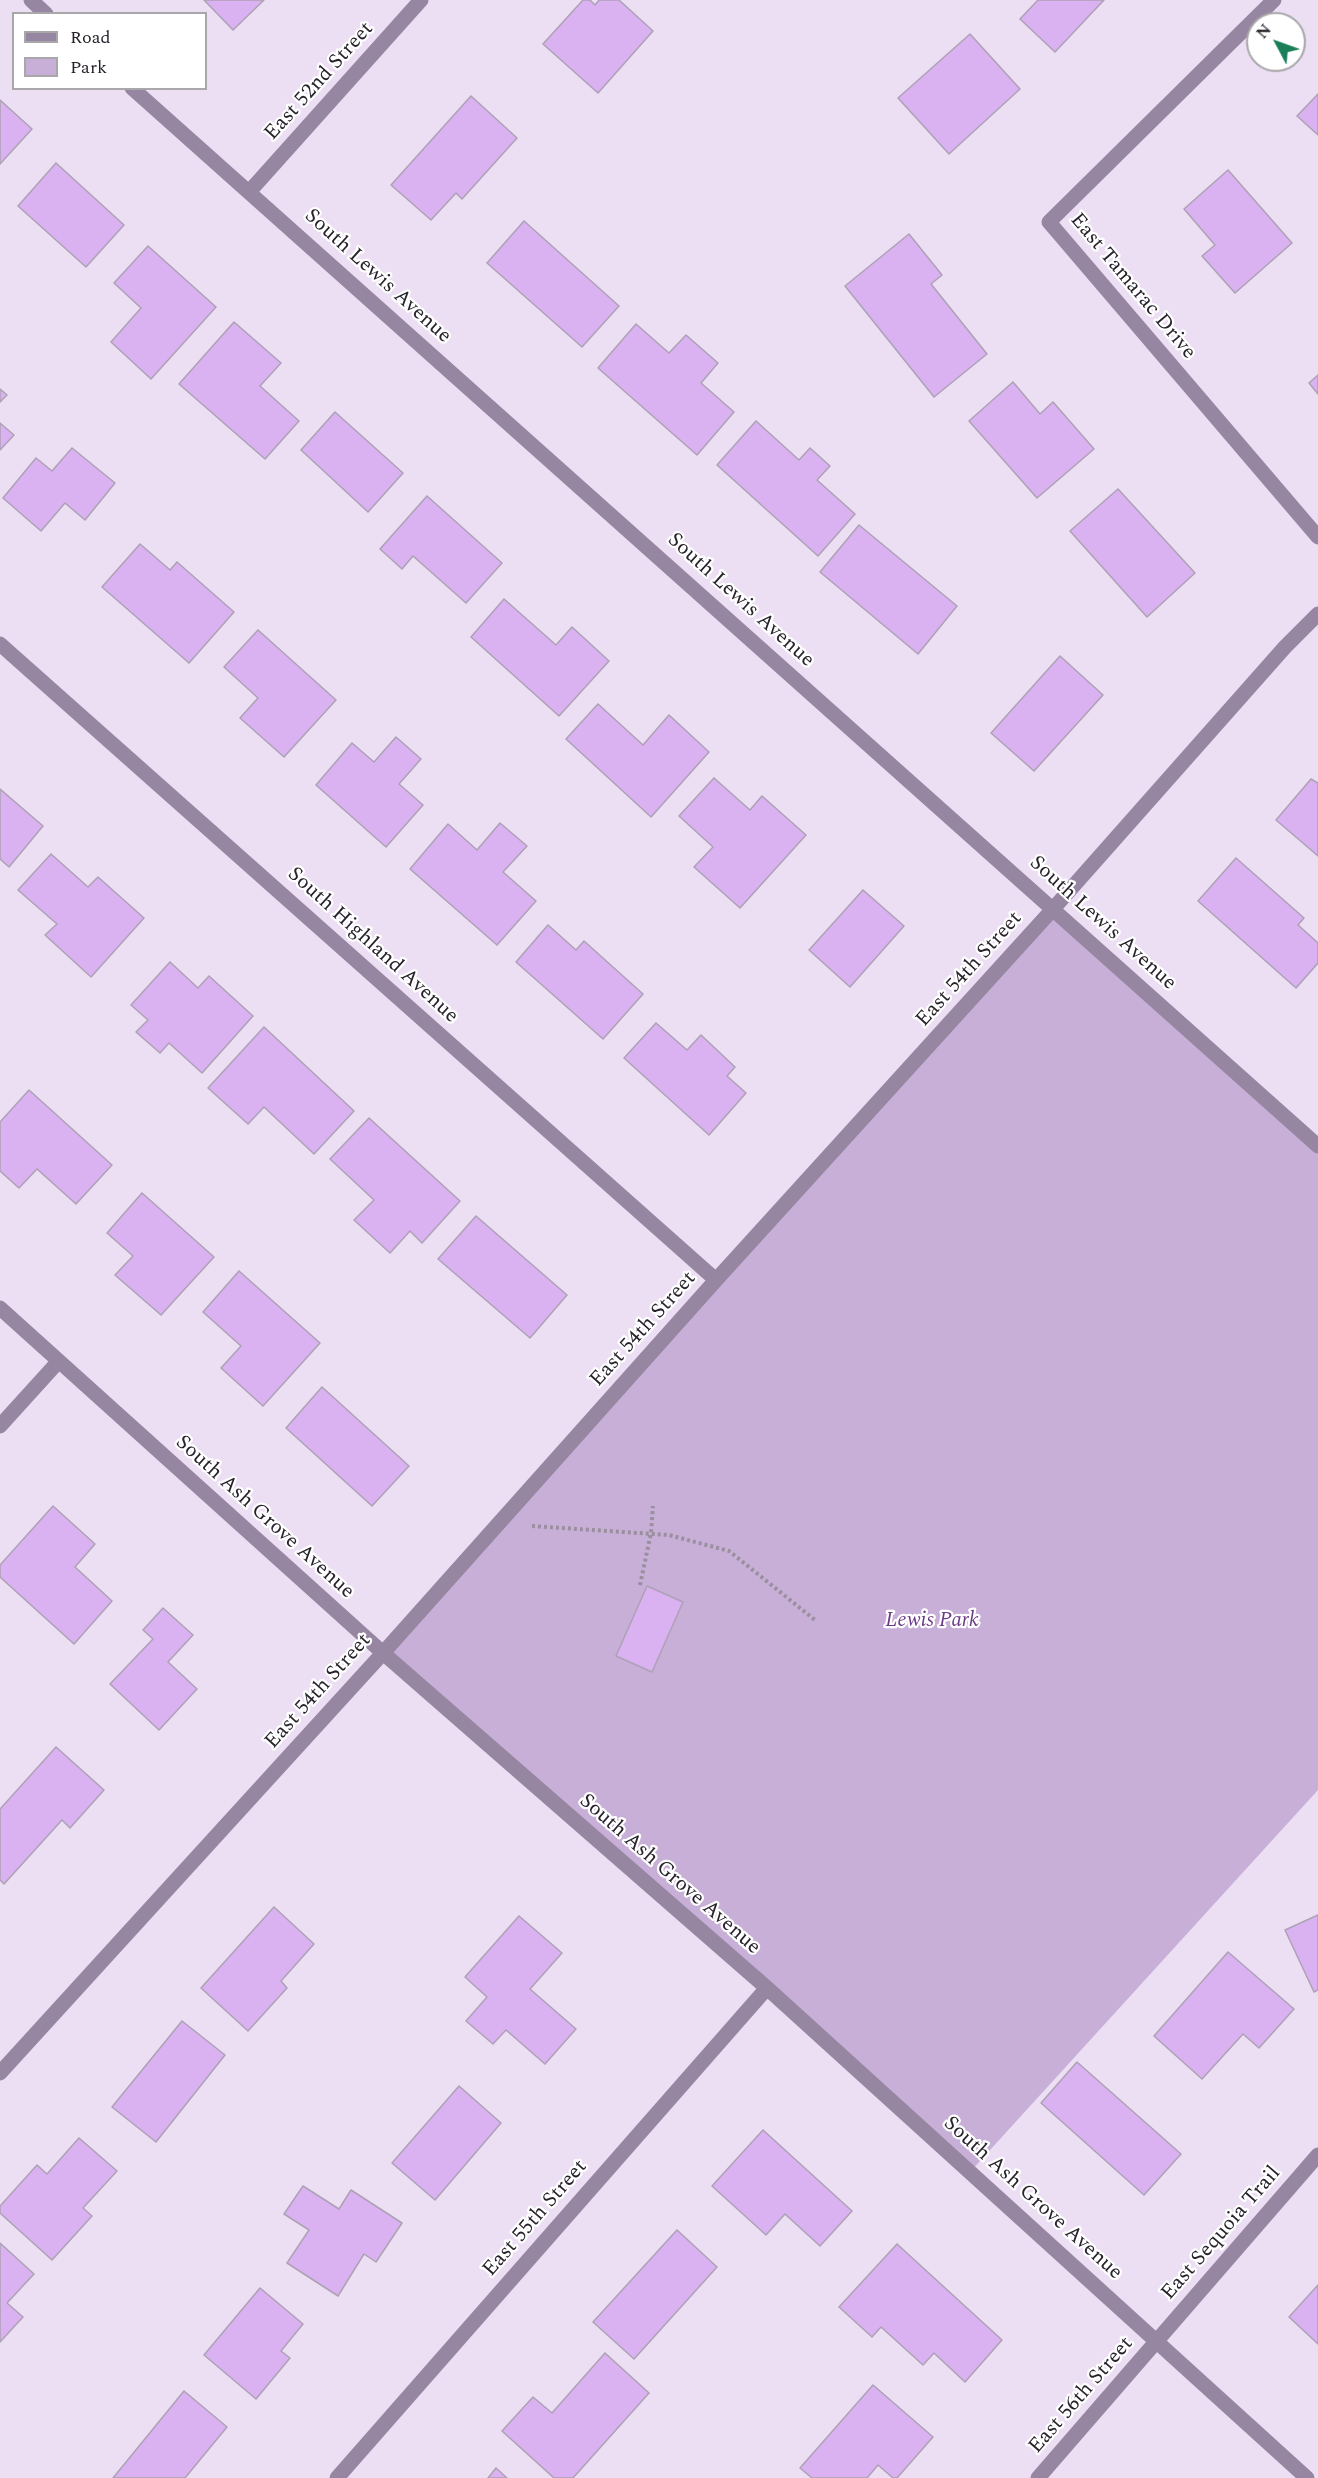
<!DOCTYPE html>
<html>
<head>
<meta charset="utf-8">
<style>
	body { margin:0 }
	#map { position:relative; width:1318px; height:2478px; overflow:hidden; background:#ecdff4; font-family:Spectral,serif }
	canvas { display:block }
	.legend { position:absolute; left:12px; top:12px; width:195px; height:78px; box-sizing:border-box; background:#fff; border:2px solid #a9a7aa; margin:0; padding:8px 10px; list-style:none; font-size:18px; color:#28232b }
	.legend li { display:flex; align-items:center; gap:12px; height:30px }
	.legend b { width:30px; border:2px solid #a9a7aa }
	.north { position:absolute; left:1246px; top:12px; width:60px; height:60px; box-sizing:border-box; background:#fff; border:2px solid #a9a7aa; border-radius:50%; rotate:311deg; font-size:16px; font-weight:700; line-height:24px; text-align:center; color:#28232b }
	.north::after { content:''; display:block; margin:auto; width:21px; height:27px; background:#197f59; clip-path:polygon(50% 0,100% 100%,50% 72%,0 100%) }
</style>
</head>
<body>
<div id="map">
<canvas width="1318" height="2478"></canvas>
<ul class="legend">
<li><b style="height:8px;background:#9686a1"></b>Road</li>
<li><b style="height:16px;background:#c8afd8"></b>Park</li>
</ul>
<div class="north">N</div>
</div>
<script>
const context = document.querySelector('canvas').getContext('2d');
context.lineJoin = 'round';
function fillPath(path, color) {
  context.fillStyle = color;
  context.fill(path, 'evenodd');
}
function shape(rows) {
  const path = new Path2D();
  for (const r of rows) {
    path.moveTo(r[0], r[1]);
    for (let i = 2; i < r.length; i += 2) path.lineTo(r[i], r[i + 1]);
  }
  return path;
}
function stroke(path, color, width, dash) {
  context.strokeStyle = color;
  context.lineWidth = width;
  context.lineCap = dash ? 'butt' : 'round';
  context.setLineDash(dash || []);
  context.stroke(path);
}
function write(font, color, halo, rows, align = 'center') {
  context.font = font + ' Spectral,serif';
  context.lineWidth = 4.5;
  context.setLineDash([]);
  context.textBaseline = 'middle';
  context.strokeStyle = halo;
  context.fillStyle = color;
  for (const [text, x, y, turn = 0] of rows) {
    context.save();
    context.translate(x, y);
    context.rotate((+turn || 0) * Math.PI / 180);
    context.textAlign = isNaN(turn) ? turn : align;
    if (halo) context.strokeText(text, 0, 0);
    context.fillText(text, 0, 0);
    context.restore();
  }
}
fillPath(shape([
	[1053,909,1318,1146,1318,1790,970,2172,383,1653]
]), '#c8afd8');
const building = shape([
	[204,0,264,0,233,30,204,0],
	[583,0,590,0,595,5,599,0,619,0,653,31,598,93,543,44,583,0],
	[1038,0,1104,0,1055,52,1020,19,1038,0],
	[970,34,1020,89,949,154,898,98,970,34],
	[1318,94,1318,135,1297,116,1318,94],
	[471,96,517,138,462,199,456,193,431,220,391,185,471,96],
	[0,100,32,129,0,164,0,100],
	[56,163,124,225,86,267,18,206,56,163],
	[1228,170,1292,243,1235,293,1202,256,1215,245,1184,209,1228,170],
	[524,221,619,306,582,347,487,263,524,221],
	[909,234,942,275,931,284,987,354,934,397,845,286,909,234],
	[148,246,216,307,151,379,111,342,141,308,114,283,148,246],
	[234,322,281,363,260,386,299,421,265,459,179,384,234,322],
	[636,324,669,353,686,335,718,363,701,383,734,412,697,455,598,368,636,324],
	[1318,375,1318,394,1309,383,1318,375],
	[1013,382,1040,414,1053,402,1094,449,1037,498,969,421,1013,382],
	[0,389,7,395,0,402,0,389],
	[335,412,403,473,368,512,301,450,335,412],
	[756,421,799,460,810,448,830,466,817,480,855,514,818,556,717,465,756,421],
	[0,423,14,435,0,450,0,423],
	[72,448,115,483,85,520,65,503,41,531,3,498,36,458,52,471,72,448],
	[1118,489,1195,573,1147,617,1070,531,1118,489],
	[427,496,502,563,466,603,413,556,402,569,380,549,427,496],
	[859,525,957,606,918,654,820,572,859,525],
	[140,544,170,570,177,562,234,612,189,663,102,587,140,544],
	[504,599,556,645,572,627,609,661,559,716,471,637,504,599],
	[258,630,336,700,284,757,240,718,258,698,224,667,258,630],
	[1060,656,1103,695,1034,771,991,733,1060,656],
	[598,704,643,745,669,715,709,752,651,817,566,739,598,704],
	[396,737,421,759,399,784,423,805,386,847,316,785,352,743,374,762,396,737],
	[714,778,750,810,762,796,806,835,740,908,694,867,713,847,679,816,714,778],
	[1311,779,1318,783,1318,856,1276,820,1311,779],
	[0,789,43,826,9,867,0,859,0,789],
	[500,823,527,846,503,872,536,901,497,945,410,869,448,824,477,850,500,823],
	[51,854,88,887,98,877,144,918,91,977,45,935,57,924,18,890,51,854],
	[1236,858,1304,918,1298,925,1318,943,1318,963,1296,988,1198,901,1236,858],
	[863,890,904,926,850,987,809,950,863,890],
	[548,925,576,950,584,941,643,994,603,1039,516,962,548,925],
	[170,962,198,988,209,976,253,1016,202,1073,169,1043,160,1053,136,1032,148,1020,131,1005,170,962],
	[656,1023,687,1050,701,1035,735,1067,727,1076,746,1093,709,1135,624,1058,656,1023],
	[264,1027,354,1111,314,1154,264,1107,248,1124,208,1088,264,1027],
	[29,1090,112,1165,76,1204,37,1169,19,1188,0,1171,0,1122,29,1090],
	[369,1118,460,1201,422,1243,410,1231,390,1253,354,1220,374,1200,330,1159,369,1118],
	[142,1193,214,1257,161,1315,115,1275,133,1256,107,1233,142,1193],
	[476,1216,567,1295,530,1338,438,1259,476,1216],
	[239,1271,320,1343,263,1406,221,1368,241,1346,203,1312,239,1271],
	[322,1387,409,1466,372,1506,286,1428,322,1387],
	[53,1506,95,1544,75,1567,112,1601,74,1644,0,1577,0,1565,53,1506],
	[647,1586,683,1602,652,1672,616,1656,647,1586],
	[163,1608,193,1635,168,1662,197,1689,159,1730,110,1684,153,1639,143,1630,163,1608],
	[56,1747,104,1790,70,1828,62,1820,4,1884,0,1880,0,1809,56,1747],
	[274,1907,314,1944,281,1981,287,1988,248,2031,201,1988,274,1907],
	[1318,1915,1318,1990,1314,1992,1285,1930,1318,1915],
	[519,1916,562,1953,530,1989,576,2029,545,2064,506,2030,493,2044,466,2021,487,1997,465,1977,519,1916],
	[1228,1952,1294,2009,1259,2048,1243,2034,1202,2079,1154,2036,1228,1952],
	[182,2021,225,2055,156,2142,112,2107,182,2021],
	[1077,2062,1181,2154,1144,2195,1041,2103,1077,2062],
	[459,2086,501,2123,435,2200,392,2163,459,2086],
	[763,2130,852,2211,820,2246,785,2214,766,2235,712,2186,763,2130],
	[79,2138,117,2171,83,2208,92,2216,52,2260,0,2213,0,2206,37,2165,47,2174,79,2138],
	[303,2186,339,2209,351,2190,402,2223,376,2262,364,2254,338,2296,287,2263,309,2230,284,2214,303,2186],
	[677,2230,717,2267,634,2359,593,2322,677,2230],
	[0,2243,34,2274,7,2303,23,2317,0,2342,0,2243],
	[897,2244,1002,2340,965,2382,934,2353,923,2365,881,2327,872,2337,839,2307,897,2244],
	[1318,2285,1318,2344,1289,2317,1318,2285],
	[260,2288,303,2324,281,2351,290,2358,256,2399,204,2355,260,2288],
	[605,2353,649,2393,573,2478,554,2478,502,2431,533,2397,552,2413,605,2353],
	[873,2385,933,2437,897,2478,893,2478,878,2465,867,2478,812,2478,800,2468,873,2385],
	[184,2391,227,2427,185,2478,113,2478,184,2391],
	[496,2468,507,2478,488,2478,496,2468]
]);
fillPath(building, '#dab2f2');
stroke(building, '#ada1b5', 1.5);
stroke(shape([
	[532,1526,669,1535,729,1551,815,1620],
	[640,1585,651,1533,653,1506]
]), '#998f9f', 4, [3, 3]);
stroke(shape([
	[1274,0,1049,222,1318,537],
	[249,192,421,0],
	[0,644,716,1280],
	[0,1308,383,1653,767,1988,1307,2478],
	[0,1426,58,1362],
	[0,2073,383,1653,716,1280,1053,909,1285,647,1318,614],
	[337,2478,767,1988],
	[1038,2478,1318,2155]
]), '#9686a1', 15);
stroke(shape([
	[31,0,46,14],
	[132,88,1318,1146]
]), '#9686a1', 15);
write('21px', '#28232b', '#fff', [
	["East 52nd Street",320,82,-48],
	["South Lewis Avenue",377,277,42],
	["East Tamarac Drive",1132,287,50],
	["South Lewis Avenue",740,601,42],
	["South Lewis Avenue",1102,924,42],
	["South Highland Avenue",372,946,42],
	["East 54th Street",970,970,-48],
	["East 54th Street",644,1330,-48],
	["South Ash Grove Avenue",264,1518,42],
	["East 54th Street",319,1692,-48],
	["South Ash Grove Avenue",669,1875,41],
	["South Ash Grove Avenue",1032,2199,42],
	["East 55th Street",536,2219,-49],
	["East Sequoia Trail",1222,2234,-49],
	["East 56th Street",1082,2396,-49]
]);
write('italic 21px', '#6c3b87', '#fff', [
	["Lewis Park",932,1622]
]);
</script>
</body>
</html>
